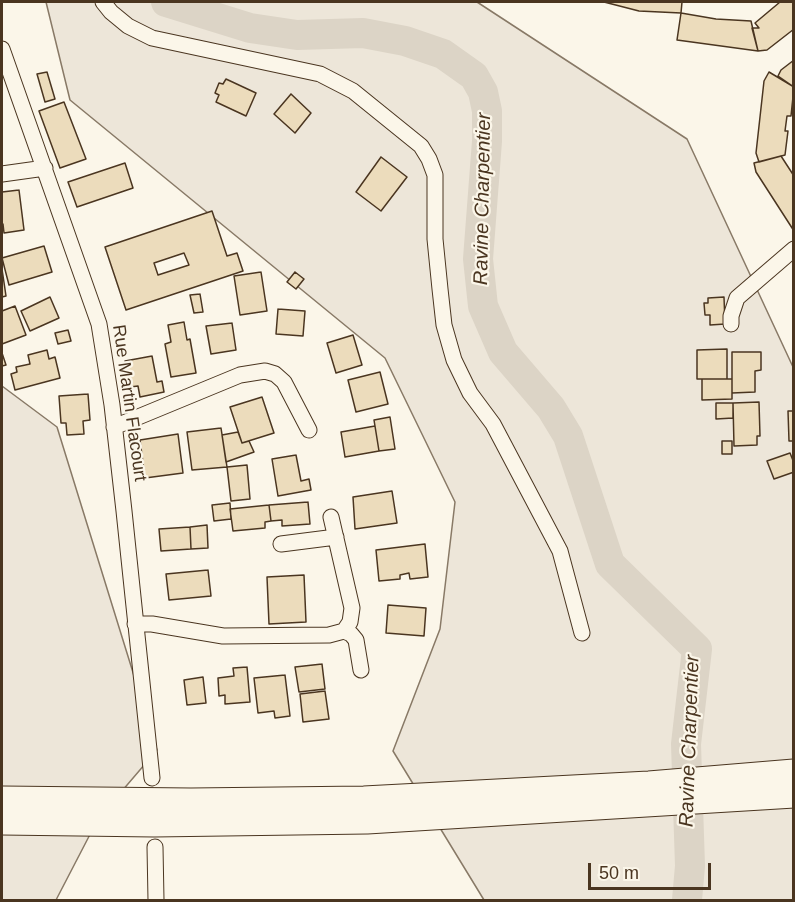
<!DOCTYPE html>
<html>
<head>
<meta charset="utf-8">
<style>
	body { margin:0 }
	#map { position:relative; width:795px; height:902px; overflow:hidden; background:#fbf6e9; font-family:Arial,sans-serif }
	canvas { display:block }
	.frame { position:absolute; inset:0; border:3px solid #4a3520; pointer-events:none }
	.scale { position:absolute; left:588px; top:863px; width:123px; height:27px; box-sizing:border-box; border:3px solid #4a3520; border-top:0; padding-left:8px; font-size:18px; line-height:21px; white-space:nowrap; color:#4a3520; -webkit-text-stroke:4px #fbf6e9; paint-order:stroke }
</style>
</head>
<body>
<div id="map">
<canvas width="795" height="902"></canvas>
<div class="frame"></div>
<div class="scale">50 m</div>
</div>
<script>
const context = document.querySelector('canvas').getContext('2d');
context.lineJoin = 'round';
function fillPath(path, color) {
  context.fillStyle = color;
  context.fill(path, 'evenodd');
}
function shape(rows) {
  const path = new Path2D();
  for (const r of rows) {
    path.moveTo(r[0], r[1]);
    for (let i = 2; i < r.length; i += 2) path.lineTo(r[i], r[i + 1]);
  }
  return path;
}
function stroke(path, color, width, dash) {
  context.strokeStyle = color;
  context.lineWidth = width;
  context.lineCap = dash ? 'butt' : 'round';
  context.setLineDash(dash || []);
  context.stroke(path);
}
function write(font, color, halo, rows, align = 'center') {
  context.font = font + ' Arial,sans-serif';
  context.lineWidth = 4.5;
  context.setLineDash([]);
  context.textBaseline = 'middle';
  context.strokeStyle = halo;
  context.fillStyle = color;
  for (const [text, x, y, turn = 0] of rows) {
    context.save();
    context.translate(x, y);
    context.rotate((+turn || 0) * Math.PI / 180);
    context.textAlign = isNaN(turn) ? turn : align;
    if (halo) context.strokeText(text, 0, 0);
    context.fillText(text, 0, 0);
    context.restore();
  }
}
const green = shape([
	[46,2,477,2,687,139,793,367,793,900,484,900,393,751,440,629,455,502,385,358,70,100,46,2],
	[2,386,57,427,157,750,98,819,56,900,2,900,2,386]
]);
fillPath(green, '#ede6d9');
stroke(green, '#887966', 1.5);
stroke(shape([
	[166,2,250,28,297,35,363,33,405,41,443,54,474,76,483,92,487,111,487,141,478,259,483,306,503,352,551,408,568,436,610,564,697,649,686,744,690,866,687,900]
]), '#dcd4c6', 30);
const building = shape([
	[604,2,682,2,681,13,639,11,604,2],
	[780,2,794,2,794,29,767,50,758,51,752,28,759,28,755,23,780,2],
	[681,13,716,19,751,21,758,51,677,40,681,13],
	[794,60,794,87,778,76,781,70,794,60],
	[47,72,55,99,45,102,37,74,47,72],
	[769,72,794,87,791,116,787,116,785,131,788,131,785,155,759,162,756,153,764,81,769,72],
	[226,79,256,93,246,116,216,102,219,95,215,93,219,83,223,84,226,79],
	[291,94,311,113,295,133,274,114,291,94],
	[64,102,86,159,60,168,39,111,64,102],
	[781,156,794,176,794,231,756,172,754,163,781,156],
	[381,157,407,177,381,211,356,192,381,157],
	[125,163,133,188,77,207,68,182,125,163],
	[19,190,24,230,4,233,3,224,2,224,2,192,19,190],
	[212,211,227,256,237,253,243,271,126,310,105,247,212,211],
	[184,253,189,265,158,275,154,263,184,253],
	[44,246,52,272,9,285,2,258,44,246],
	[2,269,6,296,2,297,2,269],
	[261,272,267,311,240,315,234,276,261,272],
	[295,272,304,279,296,289,287,282,295,272],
	[200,294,203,312,194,313,190,295,200,294],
	[50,297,59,318,30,331,21,311,50,297],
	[724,297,725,324,710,325,710,315,705,315,704,303,708,303,708,298,724,297],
	[15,306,26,335,2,344,2,311,15,306],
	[278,309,305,311,303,336,276,334,278,309],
	[184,322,187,340,190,339,196,373,171,377,165,344,171,342,168,325,184,322],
	[232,323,236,350,211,354,206,326,232,323],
	[68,330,71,341,58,344,55,333,68,330],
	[353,335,362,365,336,373,327,343,353,335],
	[727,349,727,379,697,379,697,350,727,349],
	[47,350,49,359,55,357,60,378,15,390,11,374,17,372,16,367,30,364,28,355,47,350],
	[732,352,761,352,761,370,755,371,755,392,732,393,732,352],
	[2,353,6,365,2,366,2,353],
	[152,356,157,382,162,381,164,392,140,397,138,386,130,387,125,361,152,356],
	[380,372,388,404,356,412,348,380,380,372],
	[702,379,732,379,732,399,702,400,702,379],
	[88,394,90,420,83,421,84,434,67,435,66,423,61,423,59,396,88,394],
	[262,397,274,433,242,443,230,407,262,397],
	[759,402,760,436,757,436,757,445,734,446,733,403,759,402],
	[716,403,733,403,733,418,716,419,716,403],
	[788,411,794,411,794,441,789,441,788,411],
	[390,417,395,449,379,451,374,420,390,417],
	[375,426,379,451,345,457,341,432,375,426],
	[221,428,227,467,192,470,187,432,221,428],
	[238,432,242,443,249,441,254,452,226,462,222,435,238,432],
	[178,434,183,473,145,478,140,440,178,434],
	[722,441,732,441,732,454,722,454,722,441],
	[790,453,794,463,794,472,774,479,767,461,790,453],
	[296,455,301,481,309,479,311,490,278,496,272,459,296,455],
	[247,465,250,499,231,501,227,467,247,465],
	[392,491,397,523,355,529,353,497,392,491],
	[308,502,310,524,282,526,282,520,271,521,269,505,308,502],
	[230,503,231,519,214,521,212,505,230,503],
	[269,505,271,521,265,522,265,528,233,531,230,509,269,505],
	[207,525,208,548,191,549,190,527,207,525],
	[190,527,191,549,161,551,159,529,190,527],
	[425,544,428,577,410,579,409,573,400,575,400,579,379,581,376,550,425,544],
	[208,570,211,596,169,600,166,574,208,570],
	[304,575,306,622,269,624,267,577,304,575],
	[388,605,426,608,424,636,386,633,388,605],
	[322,664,325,689,299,692,295,667,322,664],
	[247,667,250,702,225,704,225,695,219,696,218,678,234,676,233,668,247,667],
	[285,675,290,716,275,718,274,711,258,713,254,678,285,675],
	[203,677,206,703,187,705,184,680,203,677],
	[325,691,329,719,303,722,300,694,325,691]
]);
fillPath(building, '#ecdcbc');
stroke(building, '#4a3520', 1.5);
const street = shape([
	[103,2,111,12,128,26,152,38,320,74,353,91,421,146,429,159,435,175,435,239,440,289,444,325,454,360,470,393,493,424,560,551,582,633],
	[2,49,99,324,112,405,124,511,152,778],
	[2,174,45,168],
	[731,324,731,316,737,298,794,249],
	[114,427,240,375,265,371,275,374,284,382,309,430],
	[281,544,336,537],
	[135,624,152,624,223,636,329,635,344,631,350,622,352,608,331,517],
	[344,631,351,634,356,640,361,670],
	[155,847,156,900]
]);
const highway = shape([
	[2,800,191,802,364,800,649,785,794,773],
	[2,821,154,823,367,820,794,794]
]);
stroke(street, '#4a3520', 17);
stroke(highway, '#4a3520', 29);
stroke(street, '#fbf6e9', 15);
stroke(highway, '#fbf6e9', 27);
write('18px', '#4a3520', '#fbf6e9', [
	["Rue Martin Flacourt",129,403,82]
]);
write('italic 20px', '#4a3520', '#fbf6e9', [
	["Ravine Charpentier",483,199,-89],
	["Ravine Charpentier",690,741,-88]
]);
</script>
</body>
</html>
